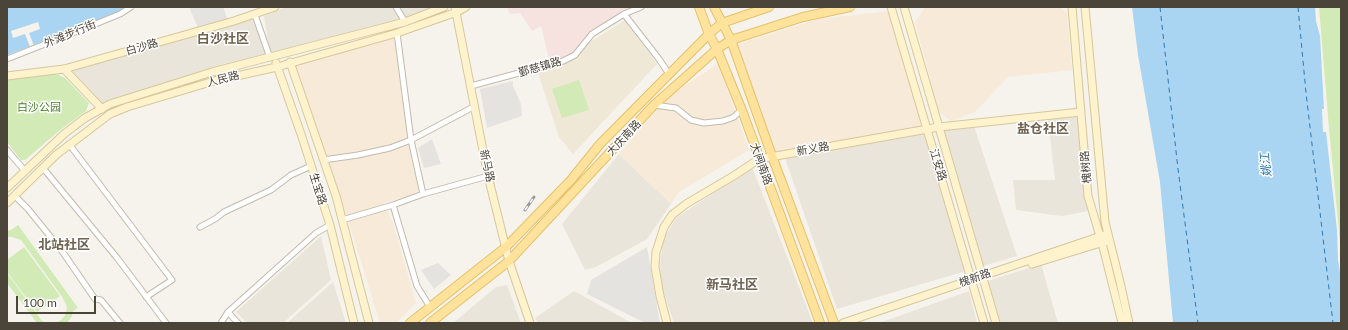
<!DOCTYPE html>
<html>
<head>
<meta charset="utf-8">
<style>
	body { margin:0 }
	#map { position:relative; width:1348px; height:330px; overflow:hidden; background:#f6f3ec; font-family:Lato,sans-serif }
	canvas { display:block }
	.frame { position:absolute; inset:0; border:8px solid #4b4439; pointer-events:none }
	.scale { position:absolute; left:16px; top:296px; width:80px; height:18px; box-sizing:border-box; border:2px solid #4b4439; border-top:0; padding-left:5px; font-size:12px; line-height:14px; white-space:nowrap; color:#4b4439; -webkit-text-stroke:3px #fff; paint-order:stroke }
</style>
</head>
<body>
<div id="map">
<canvas width="1348" height="330"></canvas>
<div class="frame"></div>
<div class="scale">100 m</div>
</div>
<script>
const context = document.querySelector('canvas').getContext('2d');
context.lineJoin = 'round';
function fillPath(path, color) {
  context.fillStyle = color;
  context.fill(path, 'evenodd');
}
function shape(rows) {
  const path = new Path2D();
  for (const r of rows) {
    path.moveTo(r[0], r[1]);
    for (let i = 2; i < r.length; i += 2) path.lineTo(r[i], r[i + 1]);
  }
  return path;
}
function stroke(path, color, width, dash) {
  context.strokeStyle = color;
  context.lineWidth = width;
  context.lineCap = dash ? 'butt' : 'round';
  context.setLineDash(dash || []);
  context.stroke(path);
}
function write(font, color, halo, rows, align = 'center') {
  context.font = font + ' Lato,"Noto Sans SC",sans-serif';
  context.lineWidth = 3;
  context.setLineDash([]);
  context.textBaseline = 'middle';
  context.strokeStyle = halo;
  context.fillStyle = color;
  for (const [text, x, y, turn = 0] of rows) {
    context.save();
    context.translate(x, y);
    context.rotate((+turn || 0) * Math.PI / 180);
    context.textAlign = isNaN(turn) ? turn : align;
    if (halo) context.strokeText(text, 0, 0);
    context.fillText(text, 0, 0);
    context.restore();
  }
}
fillPath(shape([
	[286,7,436,7,403,20,270,55,264,16],
	[252,18,267,56,209,69,109,101,102,105,68,70],
	[1079,115,1088,211,1062,216,1016,210,1013,180,1055,180,1048,119],
	[974,126,1017,256,983,266,943,130],
	[924,132,966,271,837,309,785,158],
	[619,154,671,204,647,239,596,267,585,270,562,224],
	[752,167,813,323,674,323,662,288,660,267,663,240,676,218],
	[321,236,331,280,283,323,247,323,236,312],
	[1041,264,1058,323,999,323,988,281],
	[333,282,346,323,287,323],
	[507,285,521,323,453,323,496,287],
	[574,291,632,323,538,323,535,318],
	[969,291,977,323,879,323]
]), '#eae5da');
fillPath(shape([
	[925,7,1060,7,1067,13,1072,70,1008,77,975,112,951,121,939,112,915,22],
	[889,11,923,127,774,153,738,44,819,19],
	[394,38,410,152,419,191,409,196,384,203,393,223,416,303,396,323,380,323,348,220,294,63],
	[718,64,749,150,679,192,671,204,619,154,671,94]
]), '#f7ead8');
fillPath(shape([
	[625,20,657,64,573,154,559,137,538,73,577,58,590,42]
]), '#efe8d6');
fillPath(shape([
	[507,7,636,7,591,34,575,54,550,63,541,26,532,31,520,13,510,14]
]), '#f6e3e0');
fillPath(shape([
	[1319,7,1341,7,1341,253,1329,128],
	[52,73,59,75,65,78,89,103,86,111,60,130,25,160,21,160,7,142,7,78],
	[579,80,589,110,562,118,552,89],
	[18,225,78,308,73,311,72,316,67,323,56,323,61,320,66,314,67,307,63,298,21,240,12,237,7,237,7,231,11,230],
	[24,247,60,296,37,312,7,272,7,260],
	[7,273,42,321,48,323,37,323,7,283]
]), '#d2eab5');
fillPath(shape([
	[189,7,223,7,228,20,198,28],
	[513,81,513,86,521,104,522,116,487,128,480,89],
	[432,139,441,164,424,168,418,148],
	[647,247,660,323,645,323,587,294,591,280],
	[438,263,451,275,434,289,421,270]
]), '#e5e3e0');
fillPath(shape([
	[7,7,126,7,115,14,7,55],
	[1132,7,1315,7,1316,21,1320,36,1324,109,1322,109,1323,132,1326,132,1337,230,1338,260,1341,279,1341,323,1173,323,1160,182,1138,55]
]), '#a9d4f2');
fillPath(shape([
	[38,22,40,29,29,33,34,46,30,47,25,34,13,38,11,31]
]), '#f6f3ec');
stroke(shape([
	[1160,7,1178,169,1198,323],
	[1298,7,1306,93,1333,323]
]), '#2e7ab2', 1, [5, 4]);
const street = shape([
	[396,7,405,22],
	[624,14,659,59,669,74],
	[255,15,270,58],
	[397,33,411,140,423,194],
	[7,59,98,23,120,14,131,7],
	[471,86,563,61,575,55,592,34,624,14,641,7],
	[654,105,676,108,691,120,704,123,723,121,734,117,742,109],
	[69,144,172,280,146,297],
	[7,150,25,171],
	[323,160,358,155,390,148,411,140,475,106],
	[43,168,118,259,166,323],
	[15,196,28,209,62,251,95,299,101,300,120,323],
	[342,220,393,205],
	[200,227,215,219,224,212,271,190,291,175,311,166],
	[430,307,417,286,393,205,423,194,488,176],
	[228,312,238,323],
	[221,323,228,312,316,233,330,225]
]);
const secondary = shape([
	[455,7,488,176,509,261,530,323],
	[891,7,984,323],
	[904,7,996,323],
	[1072,7,1088,196,1102,243,1122,323],
	[1085,7,1105,222,1120,282,1129,323],
	[290,62,336,196,369,323],
	[276,63,302,137,330,225,354,323],
	[64,69,102,109],
	[7,76,64,69,234,21,275,7],
	[7,188,64,134,85,118,110,104,212,72,405,22,444,7],
	[7,203,56,155,110,114,127,107,214,81,277,67,397,33,457,12,466,7],
	[1032,264,1107,241],
	[667,323,660,296,655,267,656,252,664,227,672,215,686,204,735,175,759,159,939,127,1081,112],
	[843,323,1104,235]
]);
const primary = shape([
	[699,7,709,34,717,49,743,113,820,323],
	[714,7,731,40,772,156,834,323],
	[410,323,506,247,571,180,600,144,709,34,722,23,769,7],
	[430,323,509,261,654,105,717,49,731,40,803,17,850,7]
]);
stroke(street, '#c2bbae', 7);
stroke(secondary, '#d6c79b', 9);
stroke(primary, '#e6c16a', 10);
stroke(street, '#fff', 5);
stroke(secondary, '#fff3cd', 7);
stroke(primary, '#ffe39c', 8);
const rail = shape([
	[525,210,534,197]
]);
stroke(rail, '#9a9a9a', 3);
stroke(rail, '#fff', 1.5, [4.5]);
write('11px', '#4b4439', '#fff', [
	["外滩步行街",70,34,-22],
	["白沙路",142,47,-16],
	["鄞慈镇路",540,67,-16],
	["人民路",223,79,-14],
	["大庆南路",624,138,-47],
	["新义路",813,149,-10],
	["大闸南路",761,164,70],
	["江安路",938,165,73],
	["新马路",487,166,78],
	["槐树路",1086,167,-95],
	["生宝路",318,189,73],
	["槐新路",975,278,-19]
]);
write('11px', '#4a7f2a', '#fff', [
	["白沙公园",39,107]
]);
write('italic 12px', '#2e7ab2', '#fff', [
	["姚江",1266,165,-96]
]);
write('bold 13px', '#6e6250', '#fff', [
	["白沙社区",223,39],
	["盐仓社区",1043,129],
	["北站社区",64,245],
	["新马社区",732,285]
]);
</script>
</body>
</html>
